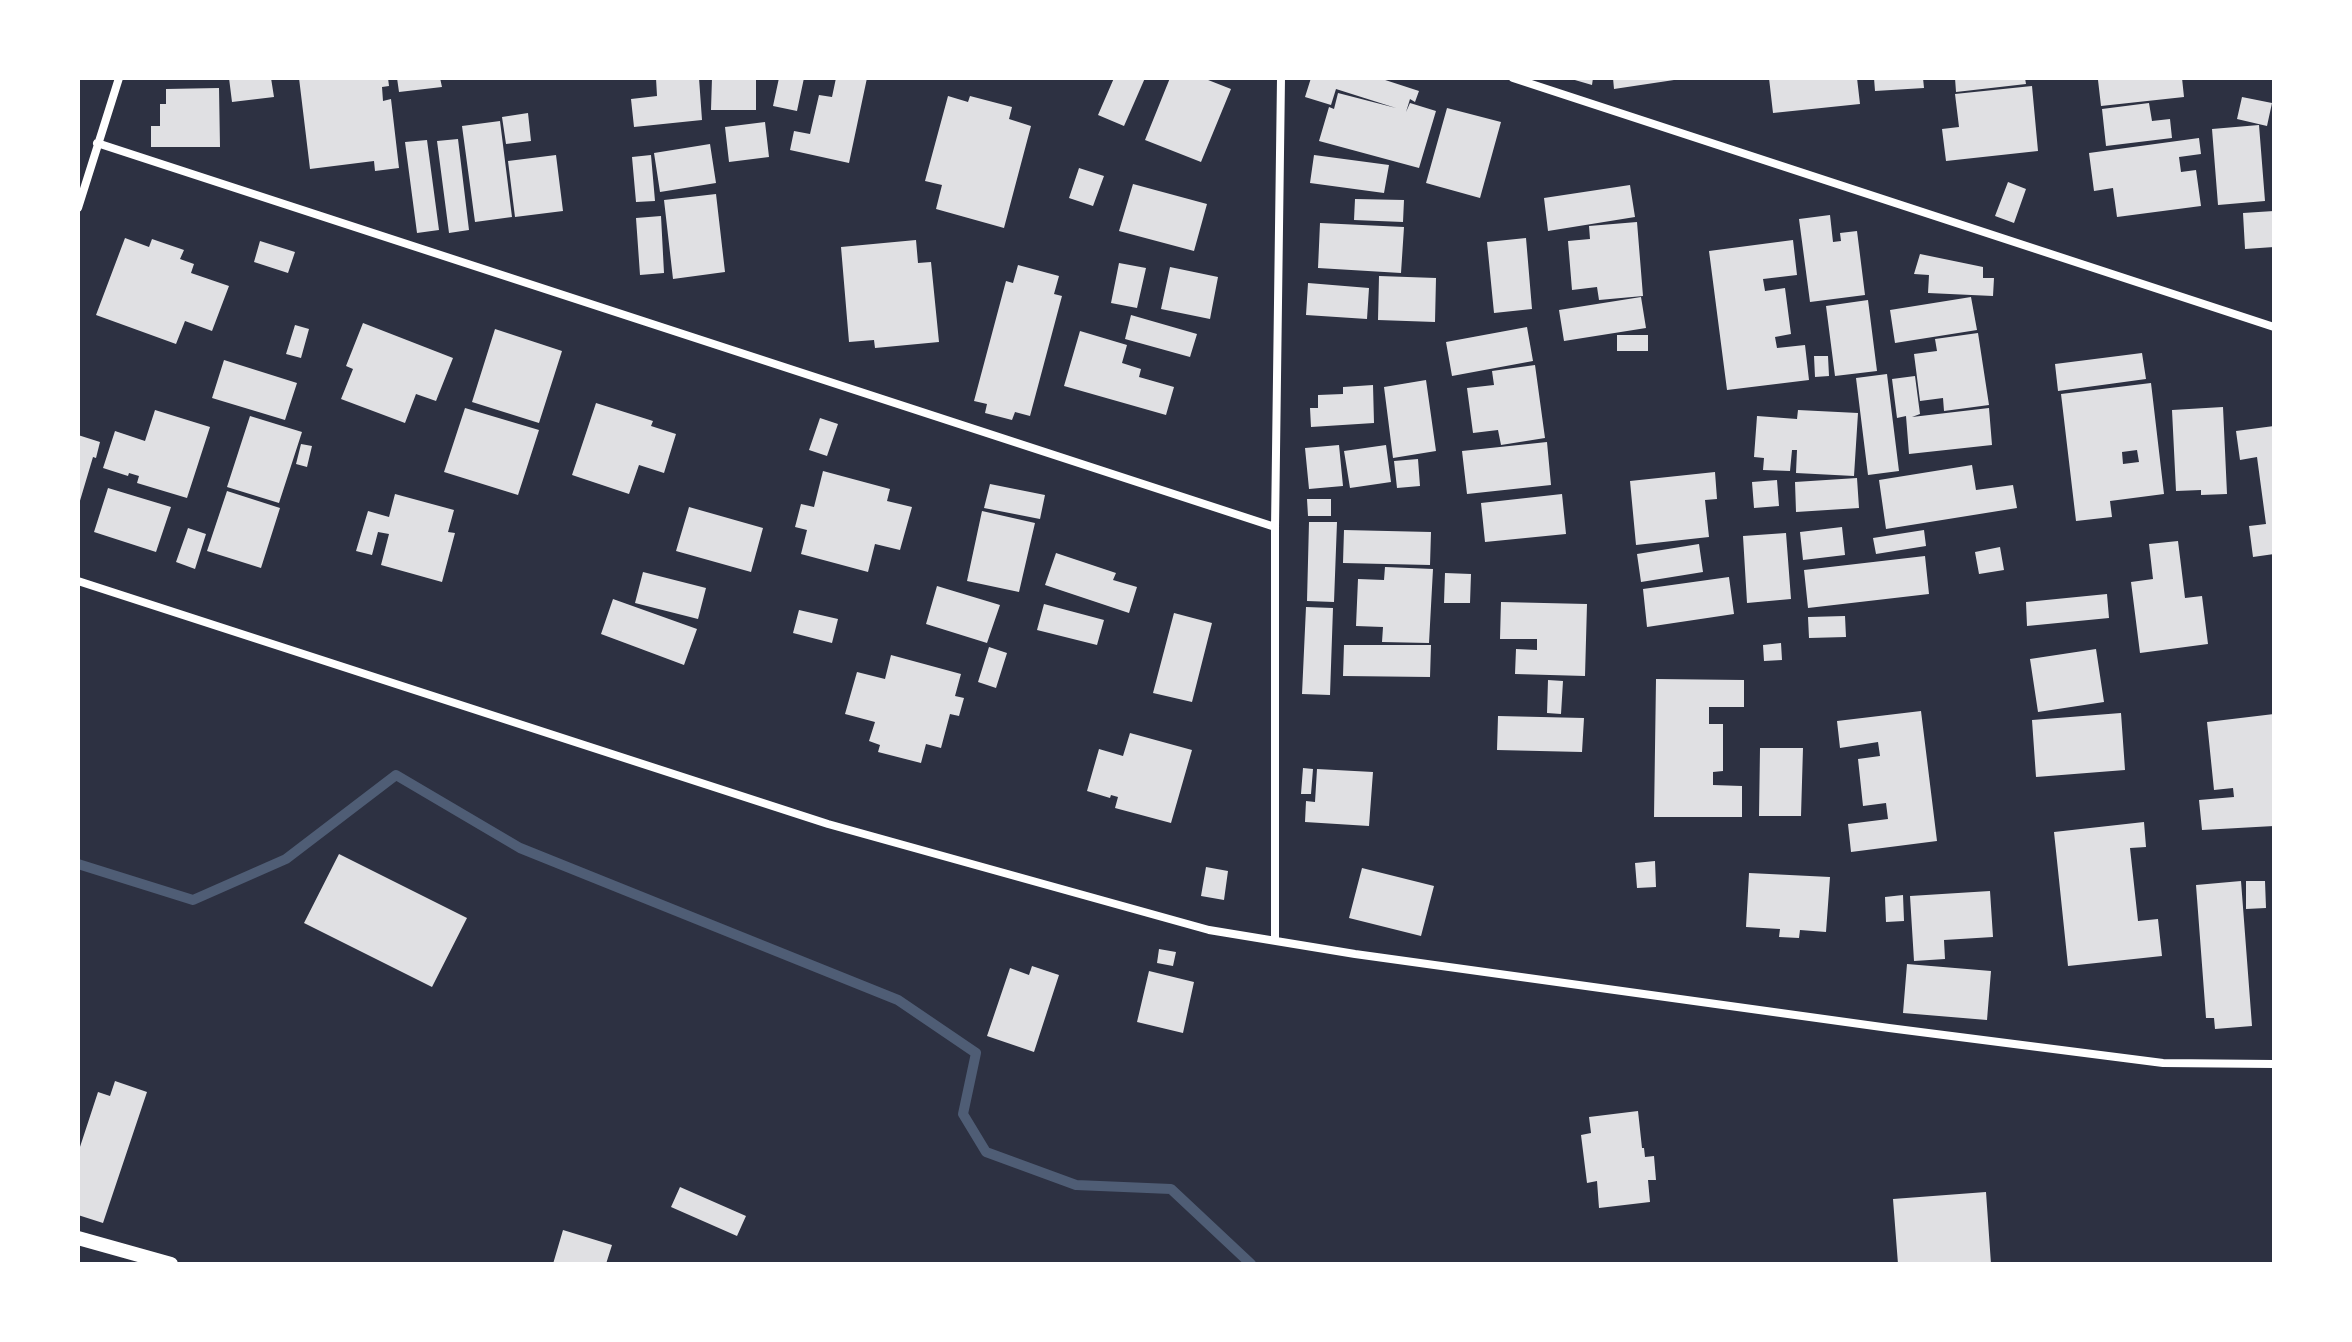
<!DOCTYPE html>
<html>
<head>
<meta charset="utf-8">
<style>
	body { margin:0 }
	#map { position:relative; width:2352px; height:1342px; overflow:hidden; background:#2d3142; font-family:"Source Sans 3",sans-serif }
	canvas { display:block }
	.frame { position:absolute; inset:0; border:80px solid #fff; pointer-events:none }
</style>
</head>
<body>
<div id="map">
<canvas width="2352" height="1342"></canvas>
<div class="frame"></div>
</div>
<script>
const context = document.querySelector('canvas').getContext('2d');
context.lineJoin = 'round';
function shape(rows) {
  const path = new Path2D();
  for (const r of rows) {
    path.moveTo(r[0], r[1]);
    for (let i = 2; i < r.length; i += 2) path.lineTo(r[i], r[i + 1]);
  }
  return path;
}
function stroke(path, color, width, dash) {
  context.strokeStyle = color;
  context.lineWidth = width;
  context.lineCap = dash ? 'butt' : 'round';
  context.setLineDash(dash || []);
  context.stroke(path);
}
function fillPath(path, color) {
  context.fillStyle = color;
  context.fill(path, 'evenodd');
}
stroke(shape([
	[78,864,193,900,286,859,396,775,520,848,898,1000,976,1053,963,1114,986,1152,1076,1185,1171,1189,1251,1264]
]), '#4f5d75', 10);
fillPath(shape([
	[229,78,271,78,274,97,232,102],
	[299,78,388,78,389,86,382,87,383,101,391,99,399,168,375,171,374,161,310,169],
	[397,78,440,78,442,87,399,92],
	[656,78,699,78,702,120,634,127,631,99,657,96],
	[712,78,756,78,756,110,711,110],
	[779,78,804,78,797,111,773,106],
	[836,78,867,78,849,163,790,150,794,131,810,134,819,95,832,97],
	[1114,78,1145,78,1124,126,1098,115],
	[1170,78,1203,78,1231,89,1201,162,1145,140],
	[1311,78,1379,78,1419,91,1415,102,1410,99,1406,112,1410,103,1436,111,1419,168,1319,141,1329,107,1334,109,1338,93,1396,108,1336,89,1331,105,1305,97],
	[1568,78,1593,78,1592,85],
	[1613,78,1674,78,1674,80,1614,89],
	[1769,78,1857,78,1860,104,1773,113],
	[1874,78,1923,78,1924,88,1875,91],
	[1955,78,2025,78,2026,84,1956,92],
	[2115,78,2182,78,2184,97,2101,106,2098,80],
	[2032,86,2038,151,1946,161,1942,129,1959,127,1955,94],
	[219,88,220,147,151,147,151,126,160,126,160,104,166,104,166,89],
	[948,96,968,102,970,96,1012,107,1009,119,1031,126,1004,228,936,209,942,185,925,181],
	[2242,97,2272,103,2267,126,2237,119],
	[2149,103,2152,121,2170,119,2172,138,2106,146,2102,109],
	[1447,108,1501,122,1480,198,1426,183],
	[528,113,531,141,506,144,502,117],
	[500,121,512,217,475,222,462,126],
	[765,122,769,157,729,162,725,127],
	[2259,125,2265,201,2218,205,2212,129],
	[2199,138,2201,154,2179,157,2181,172,2196,170,2201,206,2117,217,2113,188,2094,191,2089,153],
	[458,139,469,230,449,233,437,141],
	[427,140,439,230,417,233,405,142],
	[710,144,716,183,660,192,654,153],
	[556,155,563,211,515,217,508,161],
	[651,155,655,201,636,202,632,157],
	[1314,155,1389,165,1384,193,1310,183],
	[1079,168,1104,176,1093,206,1069,198],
	[2008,182,2026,189,2014,223,1995,216],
	[1133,184,1207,204,1194,251,1119,231],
	[1630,185,1635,217,1548,231,1544,198],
	[716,194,725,272,673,279,664,200],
	[1355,199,1404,200,1403,222,1354,220],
	[2274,211,2274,247,2245,249,2243,213],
	[1830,215,1833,242,1841,241,1840,233,1857,231,1865,295,1810,302,1799,219],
	[661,216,664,273,640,275,636,218],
	[1637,222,1643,296,1599,300,1597,287,1572,290,1568,241,1590,239,1589,226],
	[1320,223,1404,227,1401,273,1318,268],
	[125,238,149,247,152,239,184,250,180,259,194,264,191,273,229,286,212,331,185,321,176,344,96,315],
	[1526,238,1532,309,1494,313,1487,242],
	[916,240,918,263,931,262,939,342,875,348,874,340,849,342,841,247],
	[1793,240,1797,275,1763,279,1765,291,1785,288,1791,334,1775,337,1777,348,1805,345,1809,380,1727,390,1709,251],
	[260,241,295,252,288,273,254,262],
	[1920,254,1983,267,1983,278,1994,278,1993,296,1928,293,1929,275,1914,274],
	[1119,263,1146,268,1137,308,1111,303],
	[1018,265,1059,276,1054,294,1062,296,1030,416,1015,412,1012,420,985,413,987,404,974,401,1006,281,1013,283],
	[1170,267,1218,277,1210,319,1161,309],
	[1379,276,1436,278,1435,322,1378,320],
	[1308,283,1369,288,1367,319,1306,315],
	[1641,297,1646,328,1564,341,1559,310],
	[1971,297,1977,330,1895,343,1890,310],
	[1868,300,1877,371,1835,376,1826,306],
	[1131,315,1197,334,1190,357,1125,339],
	[363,323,453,358,436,401,416,394,405,423,341,399,353,369,346,366],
	[295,325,309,329,301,358,286,354],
	[1527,327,1533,361,1452,376,1446,342],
	[495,329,562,351,539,423,472,402],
	[1080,331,1127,345,1122,363,1141,369,1139,377,1174,387,1166,415,1064,386],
	[1978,333,1989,405,1944,411,1943,398,1920,401,1914,354,1937,351,1935,339],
	[1617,335,1648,335,1648,351,1617,351],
	[2142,353,2146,379,2058,391,2055,364],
	[1814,356,1828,356,1829,376,1815,377],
	[224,360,297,383,285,420,212,398],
	[1535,365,1545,438,1501,445,1498,430,1473,433,1467,388,1494,385,1492,371],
	[1887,374,1899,471,1868,475,1856,378],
	[1915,376,1920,414,1912,417,1989,408,1992,445,1909,454,1906,416,1897,418,1892,379],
	[1426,380,1436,451,1393,458,1384,387],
	[2151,383,2164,494,2110,501,2112,517,2076,521,2061,394],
	[2137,450,2139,462,2123,464,2122,452],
	[1373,385,1374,423,1311,427,1310,408,1318,408,1318,395,1343,394,1343,387],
	[596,403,653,421,651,426,676,434,664,473,639,465,629,494,572,475],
	[2223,407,2227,494,2201,495,2201,490,2176,491,2172,410],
	[465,408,539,430,518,495,444,472],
	[155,410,210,427,187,498,137,483,139,476,129,473,128,476,103,468,115,431,145,441],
	[1798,410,1858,413,1854,476,1796,473,1797,450,1792,450,1790,471,1763,470,1764,458,1754,457,1757,416,1797,419],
	[250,416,302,432,279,503,227,487],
	[820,418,838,424,827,456,809,450],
	[2274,426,2274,554,2253,557,2249,526,2266,524,2257,457,2240,460,2236,431],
	[78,435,100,442,96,458,93,457,79,504],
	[1547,442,1551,485,1467,494,1462,451],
	[301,444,312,446,307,467,296,464],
	[1339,445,1343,486,1309,489,1305,448],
	[1386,445,1391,482,1350,488,1344,451],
	[1418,459,1420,486,1397,488,1394,461],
	[1972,465,1976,490,2013,485,2017,508,1886,529,1879,480],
	[823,471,890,489,887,501,912,507,900,550,875,544,868,572,801,554,807,530,795,527,801,504,814,507],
	[1715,472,1717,499,1705,500,1709,537,1636,545,1630,481],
	[1857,478,1859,508,1796,512,1795,482],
	[1777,480,1779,506,1754,508,1752,482],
	[990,484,1045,495,1040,519,984,508],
	[108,488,171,507,156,552,94,532],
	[227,491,280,508,261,568,207,551],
	[395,494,454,510,448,532,455,533,442,582,381,565,389,534,378,532,372,555,356,551,368,511,389,517],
	[1562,494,1566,534,1485,542,1481,503],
	[1307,499,1331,499,1331,516,1308,516],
	[689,507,763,528,751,572,676,551],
	[982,511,1035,523,1019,592,967,581],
	[1309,522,1337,522,1334,602,1307,601],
	[1842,527,1845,555,1803,560,1800,532],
	[188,528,206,534,195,569,176,562],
	[1344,530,1431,532,1430,565,1343,563],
	[1924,530,1926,546,1876,554,1873,538],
	[1786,533,1791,599,1747,603,1743,536],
	[2178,541,2185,598,2202,596,2208,644,2140,653,2131,582,2153,579,2149,544],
	[1699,544,1703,572,1641,582,1637,554],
	[2000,547,2004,570,1979,574,1975,552],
	[1056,553,1116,573,1113,580,1137,587,1129,613,1045,585],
	[1925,556,1929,594,1808,608,1804,570],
	[1385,567,1433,569,1429,643,1382,642,1383,627,1356,626,1358,579,1384,580],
	[643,572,706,588,698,619,635,603],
	[1445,573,1471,574,1470,603,1444,603],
	[1729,577,1734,614,1647,627,1643,589],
	[937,586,1000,605,987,643,926,624],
	[2107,594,2109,618,2027,626,2026,602],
	[613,599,697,629,684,665,601,634],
	[1501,602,1587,604,1585,676,1515,674,1516,649,1537,650,1537,639,1500,639],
	[1044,604,1104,620,1097,645,1037,630],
	[1306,607,1333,608,1330,695,1302,694],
	[799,610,838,619,832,643,793,633],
	[1174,613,1212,623,1192,702,1153,693],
	[1845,616,1846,637,1809,638,1808,617],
	[1781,643,1782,660,1764,661,1763,645],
	[1344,645,1431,645,1430,677,1343,676],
	[989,647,1007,653,996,688,978,682],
	[2096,649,2104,702,2038,712,2030,659],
	[891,655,961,674,955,696,964,698,959,716,950,714,941,748,926,744,921,763,878,752,880,745,869,741,875,722,845,714,857,672,885,679],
	[1656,679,1744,680,1744,707,1709,707,1709,724,1723,724,1723,771,1713,772,1713,785,1742,786,1742,817,1654,817],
	[1548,680,1563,681,1561,714,1547,713],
	[1921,711,1937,841,1851,852,1848,824,1888,819,1886,803,1863,806,1858,759,1880,756,1878,742,1840,748,1837,721],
	[2121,713,2125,770,2036,777,2032,720],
	[2274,714,2274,826,2202,830,2199,800,2234,797,2233,788,2214,790,2207,722],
	[1498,716,1584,718,1582,752,1497,750],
	[1130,733,1192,750,1171,823,1115,808,1118,797,1111,795,1110,798,1087,791,1099,749,1123,756],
	[1760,748,1803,748,1801,816,1759,816],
	[1303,768,1313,769,1311,794,1301,794],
	[1317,769,1373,772,1369,826,1305,822,1306,801,1315,802],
	[2144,822,2146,847,2130,848,2138,921,2158,919,2162,956,2068,966,2054,832],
	[339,854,467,918,432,987,304,923],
	[1655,861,1656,887,1637,888,1635,863],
	[1206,867,1228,871,1224,900,1201,896],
	[1362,868,1434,886,1421,936,1349,918],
	[1749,873,1830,877,1826,932,1800,930,1799,938,1779,937,1780,929,1746,927],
	[2241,881,2252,1026,2215,1029,2214,1018,2206,1018,2196,885],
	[2246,881,2265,881,2266,908,2246,909],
	[1990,891,1993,937,1944,940,1945,959,1914,961,1910,896],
	[1903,895,1904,921,1886,922,1885,897],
	[1159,949,1176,952,1173,966,1157,963],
	[1907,964,1991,971,1987,1020,1903,1013],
	[1032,966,1059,975,1034,1052,987,1036,1010,968,1029,975],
	[1149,971,1194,982,1183,1033,1137,1022],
	[115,1081,147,1092,103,1223,78,1215,78,1153,98,1092,110,1096],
	[1638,1111,1642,1148,1644,1148,1645,1157,1654,1156,1656,1180,1648,1180,1650,1202,1599,1208,1597,1181,1587,1183,1581,1135,1591,1133,1589,1117],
	[680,1187,746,1216,737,1236,671,1207],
	[1986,1192,1991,1264,1898,1264,1893,1199],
	[563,1230,612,1245,606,1264,553,1264]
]), '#e0e0e3');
stroke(shape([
	[1513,78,2274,327],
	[97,143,1275,527],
	[78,208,119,78],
	[78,581,828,824,1209,930,1355,954,1889,1028,2163,1063,2274,1064],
	[1275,940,1275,527,1281,78]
]), '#fff', 8);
stroke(shape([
	[78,1238,171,1264]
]), '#fff', 14);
</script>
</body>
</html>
